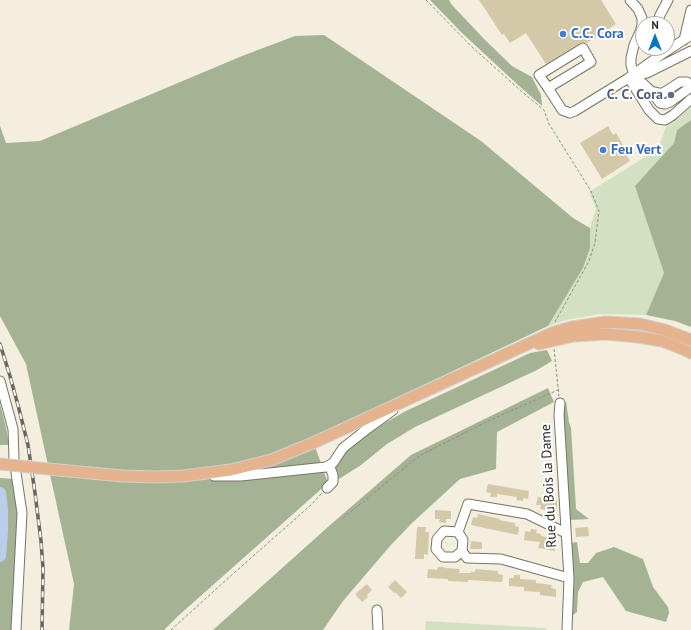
<!DOCTYPE html>
<html>
<head>
<meta charset="utf-8">
<style>
	body { margin:0 }
	#map { position:relative; width:691px; height:630px; overflow:hidden; background:#f3eedd; font-family:"PT Sans",sans-serif }
	canvas { display:block }
	.north { position:absolute; left:635px; top:16px; width:40px; height:40px; box-sizing:border-box; background:#fff; border:1px solid #abaaa8; border-radius:50%; rotate:0deg; font-size:11px; font-weight:700; line-height:16px; text-align:center; color:#2d2b25 }
	.north::after { content:''; display:block; margin:auto; width:14px; height:18px; background:#0275bf; clip-path:polygon(50% 0,100% 100%,50% 72%,0 100%) }
</style>
</head>
<body>
<div id="map">
<canvas width="691" height="630"></canvas>
<div class="north">N</div>
</div>
<script>
const context = document.querySelector('canvas').getContext('2d');
context.lineJoin = 'round';
function fillPath(path, color) {
  context.fillStyle = color;
  context.fill(path, 'evenodd');
}
function shape(rows) {
  const path = new Path2D();
  for (const r of rows) {
    path.moveTo(r[0], r[1]);
    for (let i = 2; i < r.length; i += 2) path.lineTo(r[i], r[i + 1]);
  }
  return path;
}
function stroke(path, color, width, dash) {
  context.strokeStyle = color;
  context.lineWidth = width;
  context.lineCap = dash ? 'butt' : 'round';
  context.setLineDash(dash || []);
  context.stroke(path);
}
function write(font, color, halo, rows, align = 'center') {
  context.font = font + ' "PT Sans",sans-serif';
  context.lineWidth = 4;
  context.setLineDash([]);
  context.textBaseline = 'middle';
  context.strokeStyle = halo;
  context.fillStyle = color;
  for (const [text, x, y, turn = 0] of rows) {
    context.save();
    context.translate(x, y);
    context.rotate((+turn || 0) * Math.PI / 180);
    context.textAlign = isNaN(turn) ? turn : align;
    if (halo) context.strokeText(text, 0, 0);
    context.fillText(text, 0, 0);
    context.restore();
  }
}
fillPath(shape([
	[691,107,691,120,677,130,674,143,636,186,664,273,646,315,600,314,566,320,548,326,583,268,590,248,590,228,596,209,589,192,658,149,666,127],
	[426,621,546,628,546,630,425,630]
]), '#d3e1c3');
fillPath(shape([
	[430,0,449,0,452,5,485,40,512,66,532,77,541,95,542,106,518,85,462,33],
	[324,35,481,141,573,218,590,228,590,248,583,268,548,326,312,438,328,483,178,616,164,630,69,630,74,584,51,479,26,364,0,316,0,126,6,143,40,141,242,56,295,36],
	[691,120,691,327,675,321,646,315,664,273,635,186,674,143,677,130],
	[547,350,552,361,537,370,415,427,387,444,361,465,339,479,335,468,342,455,367,433,406,411,530,353],
	[548,388,554,402,497,432,496,469,460,479,412,523,390,546,343,601,323,630,213,630,329,526,411,455],
	[566,401,569,422,571,428,576,509,589,519,569,520,562,416],
	[0,404,6,427,9,445,0,445],
	[0,478,13,479,18,517,12,630,0,630],
	[577,542,580,563,588,563,596,553,614,547,643,559,653,587,668,607,669,613,666,622,626,611,603,577,583,582,578,592,577,612,573,615,572,585,570,543]
]), '#a5b395');
stroke(shape([
	[0,493,2,509,2,532,0,556]
]), '#bacde9', 12);
fillPath(shape([
	[479,0,601,0,616,24,587,43,583,42,580,43,546,64,526,33,510,43,504,34,502,35],
	[608,126,613,135,616,133,629,155,627,156,630,161,602,179,580,143],
	[644,142,648,148,640,154,635,148],
	[488,484,529,491,528,499,523,498,523,501,516,500,517,497,497,494,497,497,490,497,491,493,486,492],
	[538,497,557,500,557,509,547,508,547,510,540,509,541,505,536,505],
	[435,510,451,511,451,519,446,519,446,523,439,522,440,519,435,519],
	[478,514,500,519,499,520,515,523,515,526,519,527,518,535,471,525,473,517,477,518],
	[417,527,426,527,425,532,429,532,428,555,424,554,424,559,415,559],
	[588,527,589,536,576,537,575,528],
	[531,529,537,530,536,533,541,534,541,536,552,538,551,542,556,543,555,551,538,548,540,542,524,540,525,531,530,532],
	[471,541,482,542,482,549,470,549],
	[438,567,444,567,444,568,460,569,459,573,471,573,471,572,475,572,475,569,498,571,498,574,503,575,502,582,468,580,468,582,448,581,448,579,427,578,428,569,437,570],
	[514,575,520,575,520,579,536,580,536,583,552,585,551,588,556,589,556,597,540,595,540,592,524,591,524,587,509,586,509,578,514,578],
	[395,580,407,592,401,598,395,592,394,593,388,587],
	[367,584,372,590,367,595,368,597,362,602,355,594]
]), '#d3c9a9');
const minor = shape([
	[630,0,638,9,642,18,642,25,640,32,634,45,631,58,631,65,634,75,651,91,660,103,665,104,670,102,691,87],
	[657,24,660,15,668,0],
	[684,40,691,10],
	[639,74,647,73,691,51],
	[629,78,649,110,658,119,665,120,673,115,691,99],
	[548,88,591,62,583,48,539,75,548,88,559,105,562,110,570,113,575,111,627,79,662,54,691,35],
	[651,91,659,93,663,93,680,82,687,82,691,86],
	[0,381,13,429,14,459,22,513,16,630],
	[560,403,559,415,569,578,567,630],
	[214,476,241,476,326,467,333,463,343,448,367,429,393,410],
	[327,488,333,482,333,475,329,465],
	[458,532,463,540,462,551,455,557,443,557,436,549,437,539,444,531,458,532,468,504,527,514,566,533],
	[462,551,467,558,501,559,569,578],
	[377,610,378,630]
]);
const major = shape([
	[539,344,574,336,607,334,638,337,662,341,685,350,691,353],
	[58,470,123,476,156,477,183,476,231,470,271,460,313,443,554,332,572,327,606,322,640,324,665,330,691,340]
]);
stroke(minor, '#787465', 11);
stroke(major, '#d1d0cf', 13);
stroke(shape([
	[426,0,472,47,520,90,544,110,549,124,591,191,599,211,595,243,589,261,555,322],
	[554,349,559,396],
	[343,518,419,456,488,421,558,390],
	[171,630,225,581,311,505,322,493]
]), '#908d81', 1, [3, 2]);
stroke(minor, '#fff', 9);
stroke(major, '#e5b38e', 11);
const rail = shape([
	[0,344,10,376,19,409,28,445,35,493,41,541,43,568,42,630]
]);
stroke(rail, '#69665d', 3.5);
stroke(rail, '#fff', 2, [6]);
const majorBridge = shape([
	[0,464,58,470]
]);
stroke(majorBridge, '#d1d0cf', 13, []);
stroke(majorBridge, '#e5b38e', 11);
for (const [x, y, r, color] of [
	[563,34,4,"#3f7fe0"],
	[671,95,4,"#5c6f8a"],
	[603,150,4,"#3f7fe0"]
]) {
  const dot = new Path2D();
  dot.arc(x, y, r, 0, 2 * Math.PI);
  context.fillStyle = color;
  context.fill(dot);
  stroke(dot, '#fff', 1.5);
}
write('bold 14px', '#366cbe', '#fff', [
	["C.C. Cora",571,34],
	["Feu Vert",611,150]
], 'left');
write('bold 14px', '#4e5e75', '#fff', [
	["C. C. Cora",663,95]
], 'right');
write('14px', '#2d2b25', '#fff', [
	["Rue du Bois la Dame",549,486,-93]
]);
</script>
</body>
</html>
